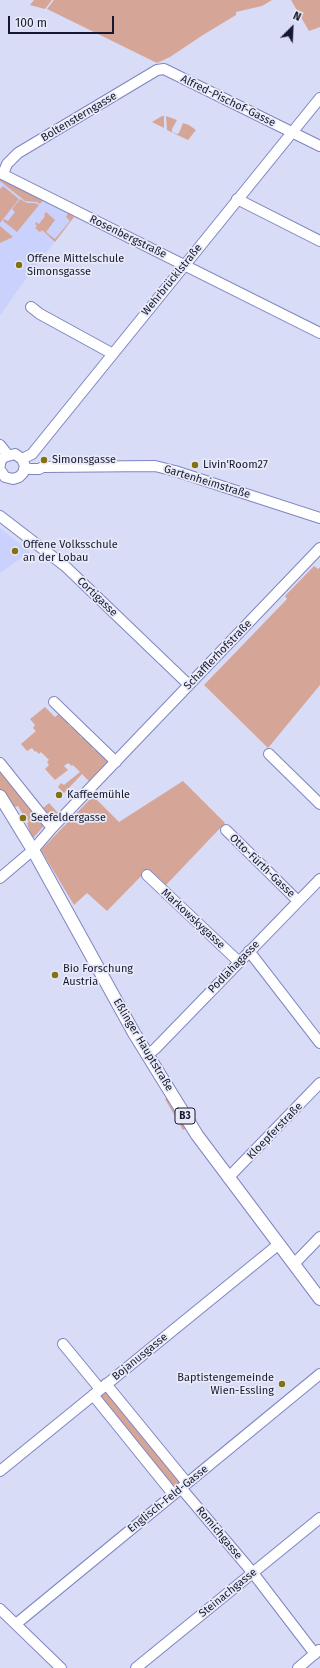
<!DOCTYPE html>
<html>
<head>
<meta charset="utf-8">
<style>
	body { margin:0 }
	#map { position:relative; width:320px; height:1668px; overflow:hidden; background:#d8dcf7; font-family:"Fira Sans",sans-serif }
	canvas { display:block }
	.north { position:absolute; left:272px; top:8px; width:40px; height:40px; -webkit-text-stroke:3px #e8eaf8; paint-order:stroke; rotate:24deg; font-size:11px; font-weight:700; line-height:16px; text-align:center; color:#161830 }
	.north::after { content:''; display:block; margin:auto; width:14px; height:18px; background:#161830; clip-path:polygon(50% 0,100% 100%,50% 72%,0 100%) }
	.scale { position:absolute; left:8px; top:16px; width:106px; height:18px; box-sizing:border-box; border:2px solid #161830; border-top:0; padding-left:5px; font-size:12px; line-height:14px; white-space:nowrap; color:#161830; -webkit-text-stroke:3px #e8eaf8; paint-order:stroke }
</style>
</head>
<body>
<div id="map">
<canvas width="320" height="1668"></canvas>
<div class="north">N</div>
<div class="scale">100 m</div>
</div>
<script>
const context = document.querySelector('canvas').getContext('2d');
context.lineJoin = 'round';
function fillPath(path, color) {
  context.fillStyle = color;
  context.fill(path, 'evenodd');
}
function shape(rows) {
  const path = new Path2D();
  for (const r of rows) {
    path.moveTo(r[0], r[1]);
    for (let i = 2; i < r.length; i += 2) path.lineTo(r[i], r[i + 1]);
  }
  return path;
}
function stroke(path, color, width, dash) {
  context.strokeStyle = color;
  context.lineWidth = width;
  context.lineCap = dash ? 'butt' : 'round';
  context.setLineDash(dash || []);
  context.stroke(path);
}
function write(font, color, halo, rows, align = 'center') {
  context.font = font + ' "Fira Sans",sans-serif';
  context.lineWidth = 3.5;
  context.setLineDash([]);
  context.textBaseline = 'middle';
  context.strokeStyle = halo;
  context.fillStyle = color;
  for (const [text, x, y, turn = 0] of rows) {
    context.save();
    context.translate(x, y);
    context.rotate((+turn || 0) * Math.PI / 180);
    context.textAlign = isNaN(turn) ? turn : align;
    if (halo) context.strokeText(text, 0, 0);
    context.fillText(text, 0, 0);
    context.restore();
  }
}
fillPath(shape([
	[0,179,74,217,19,288,0,316],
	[0,528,30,552,0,573]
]), '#cad1fd');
fillPath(shape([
	[34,0,52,0,45,9,30,5],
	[54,0,272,0,262,6,236,12,236,15,203,35,170,57,157,63,47,9],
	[291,0,320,0,320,27,309,31],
	[162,116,164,116,164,128,152,122],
	[166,116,177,120,172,129,172,132,177,134,179,133,183,123,189,125,196,130,188,140,167,130],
	[0,179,43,200,40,204,37,202,25,201,0,181],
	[3,186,19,199,0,223,0,189],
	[20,199,27,203,35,203,39,205,17,232,3,221,4,219,8,221,15,212,12,209],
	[46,212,55,220,46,232,55,239,70,221,66,217,68,213,74,217,55,242,42,230,40,232,35,228,37,226,35,224,36,222,39,224,45,216,44,215],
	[0,226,13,237,0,243],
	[314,566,318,569,320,567,320,685,268,748,204,685,287,599,285,596],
	[45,707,55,717,61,712,71,721,68,724,71,727,74,724,82,733,80,736,82,738,85,736,95,744,92,748,95,750,98,747,110,759,89,781,82,774,64,793,58,787,61,783,64,785,80,772,73,765,72,766,68,763,64,766,68,770,55,780,45,769,49,765,47,762,49,760,41,752,39,754,36,751,35,752,32,748,27,751,21,744,36,731,33,728,35,725,30,719],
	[0,767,43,824,43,827,34,837,31,837,27,823,29,822,27,819,25,819,18,806,15,807,9,803,0,791],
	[183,781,225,823,166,885,148,869,107,911,87,893,74,905,41,850,93,796,119,822],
	[49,803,58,813,52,819,43,808],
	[168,1097,170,1102,169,1103,180,1121,182,1120,187,1128,183,1130,165,1099],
	[104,1390,111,1394,181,1481,180,1486,173,1490,100,1400,102,1393]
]), '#d5a697');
const minor = shape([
	[0,173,320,333],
	[3,174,7,164,18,153,157,70,164,69,320,146],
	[237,199,320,241],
	[31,307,40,314,113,354],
	[0,445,8,455],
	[22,459,32,454,320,98],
	[0,465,0,462,4,457,15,454,22,459,25,466,23,473,19,477,13,479,5,477,0,470],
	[24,469,39,469,43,467,155,466,175,471,320,518],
	[0,516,65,566,189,685],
	[54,702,116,762],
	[269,754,320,804],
	[0,763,52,828],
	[226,830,298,901],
	[147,875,239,962],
	[0,878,33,850,52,828,320,548],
	[249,951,320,1043],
	[147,1055,155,1049,320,879],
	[228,1178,320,1083],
	[294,1264,320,1237],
	[63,1344,100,1389],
	[106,1384,187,1483],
	[93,1395,173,1494],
	[0,1471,279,1244],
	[181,1488,253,1573,315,1654],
	[0,1609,61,1668],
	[16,1624,320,1374],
	[136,1668,320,1518],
	[298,1668,319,1650]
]);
const major = shape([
	[0,796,33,850,134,1033,197,1135,320,1299]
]);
stroke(minor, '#7f85c3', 12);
stroke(major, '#7f85c3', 14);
stroke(minor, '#fff', 10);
stroke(major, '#fff', 12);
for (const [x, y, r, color] of [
	[19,265,4,"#827213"],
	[44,460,4,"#827213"],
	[195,465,4,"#827213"],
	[15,551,4,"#827213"],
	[59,795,4,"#827213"],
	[23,818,4,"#827213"],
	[55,975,4,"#827213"],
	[282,1384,4,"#827213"]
]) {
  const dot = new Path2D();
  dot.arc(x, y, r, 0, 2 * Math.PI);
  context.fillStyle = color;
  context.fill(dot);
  stroke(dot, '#e8eaf8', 1.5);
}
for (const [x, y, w] of [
	[185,1116,20]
]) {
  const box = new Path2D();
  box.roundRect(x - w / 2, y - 8, w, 16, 3);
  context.fillStyle = '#e8eaf8';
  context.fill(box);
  stroke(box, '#161830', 1);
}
write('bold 10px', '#161830', null, [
	["B3",185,1116]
]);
write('11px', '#161830', '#e8eaf8', [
	["Alfred-Pischof-Gasse",228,101,26],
	["Boltensterngasse",79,117,-31],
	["Rosenbergstraße",128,237,26],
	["Wehrbrücklstraße",172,280,-51],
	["Gartenheimstraße",207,482,17],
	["Cortigasse",97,597,44],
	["Schafflerhofstraße",218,655,-46],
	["Otto-Fürth-Gasse",262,866,44],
	["Markowskygasse",193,919,43],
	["Podlahagasse",234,967,-46],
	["Eßlinger Hauptstraße",143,1045,59],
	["Kloepferstraße",275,1131,-46],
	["Bojanusgasse",140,1357,-39],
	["Englisch-Feld-Gasse",168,1499,-39],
	["Romichgasse",219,1533,50],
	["Steinachgasse",228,1593,-39]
]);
write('11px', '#161830', '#e8eaf8', [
	["Offene Mittelschule",27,259],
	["Simonsgasse",27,272],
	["Simonsgasse",52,460],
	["Livin'Room27",203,465],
	["Offene Volksschule",23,545],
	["an der Lobau",23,558],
	["Kaffeemühle",67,795],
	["Seefeldergasse",31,818],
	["Bio Forschung",63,969],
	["Austria",63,982],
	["Baptistengemeinde",274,1378,"right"],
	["Wien-Essling",274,1391,"right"]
], 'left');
</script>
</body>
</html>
